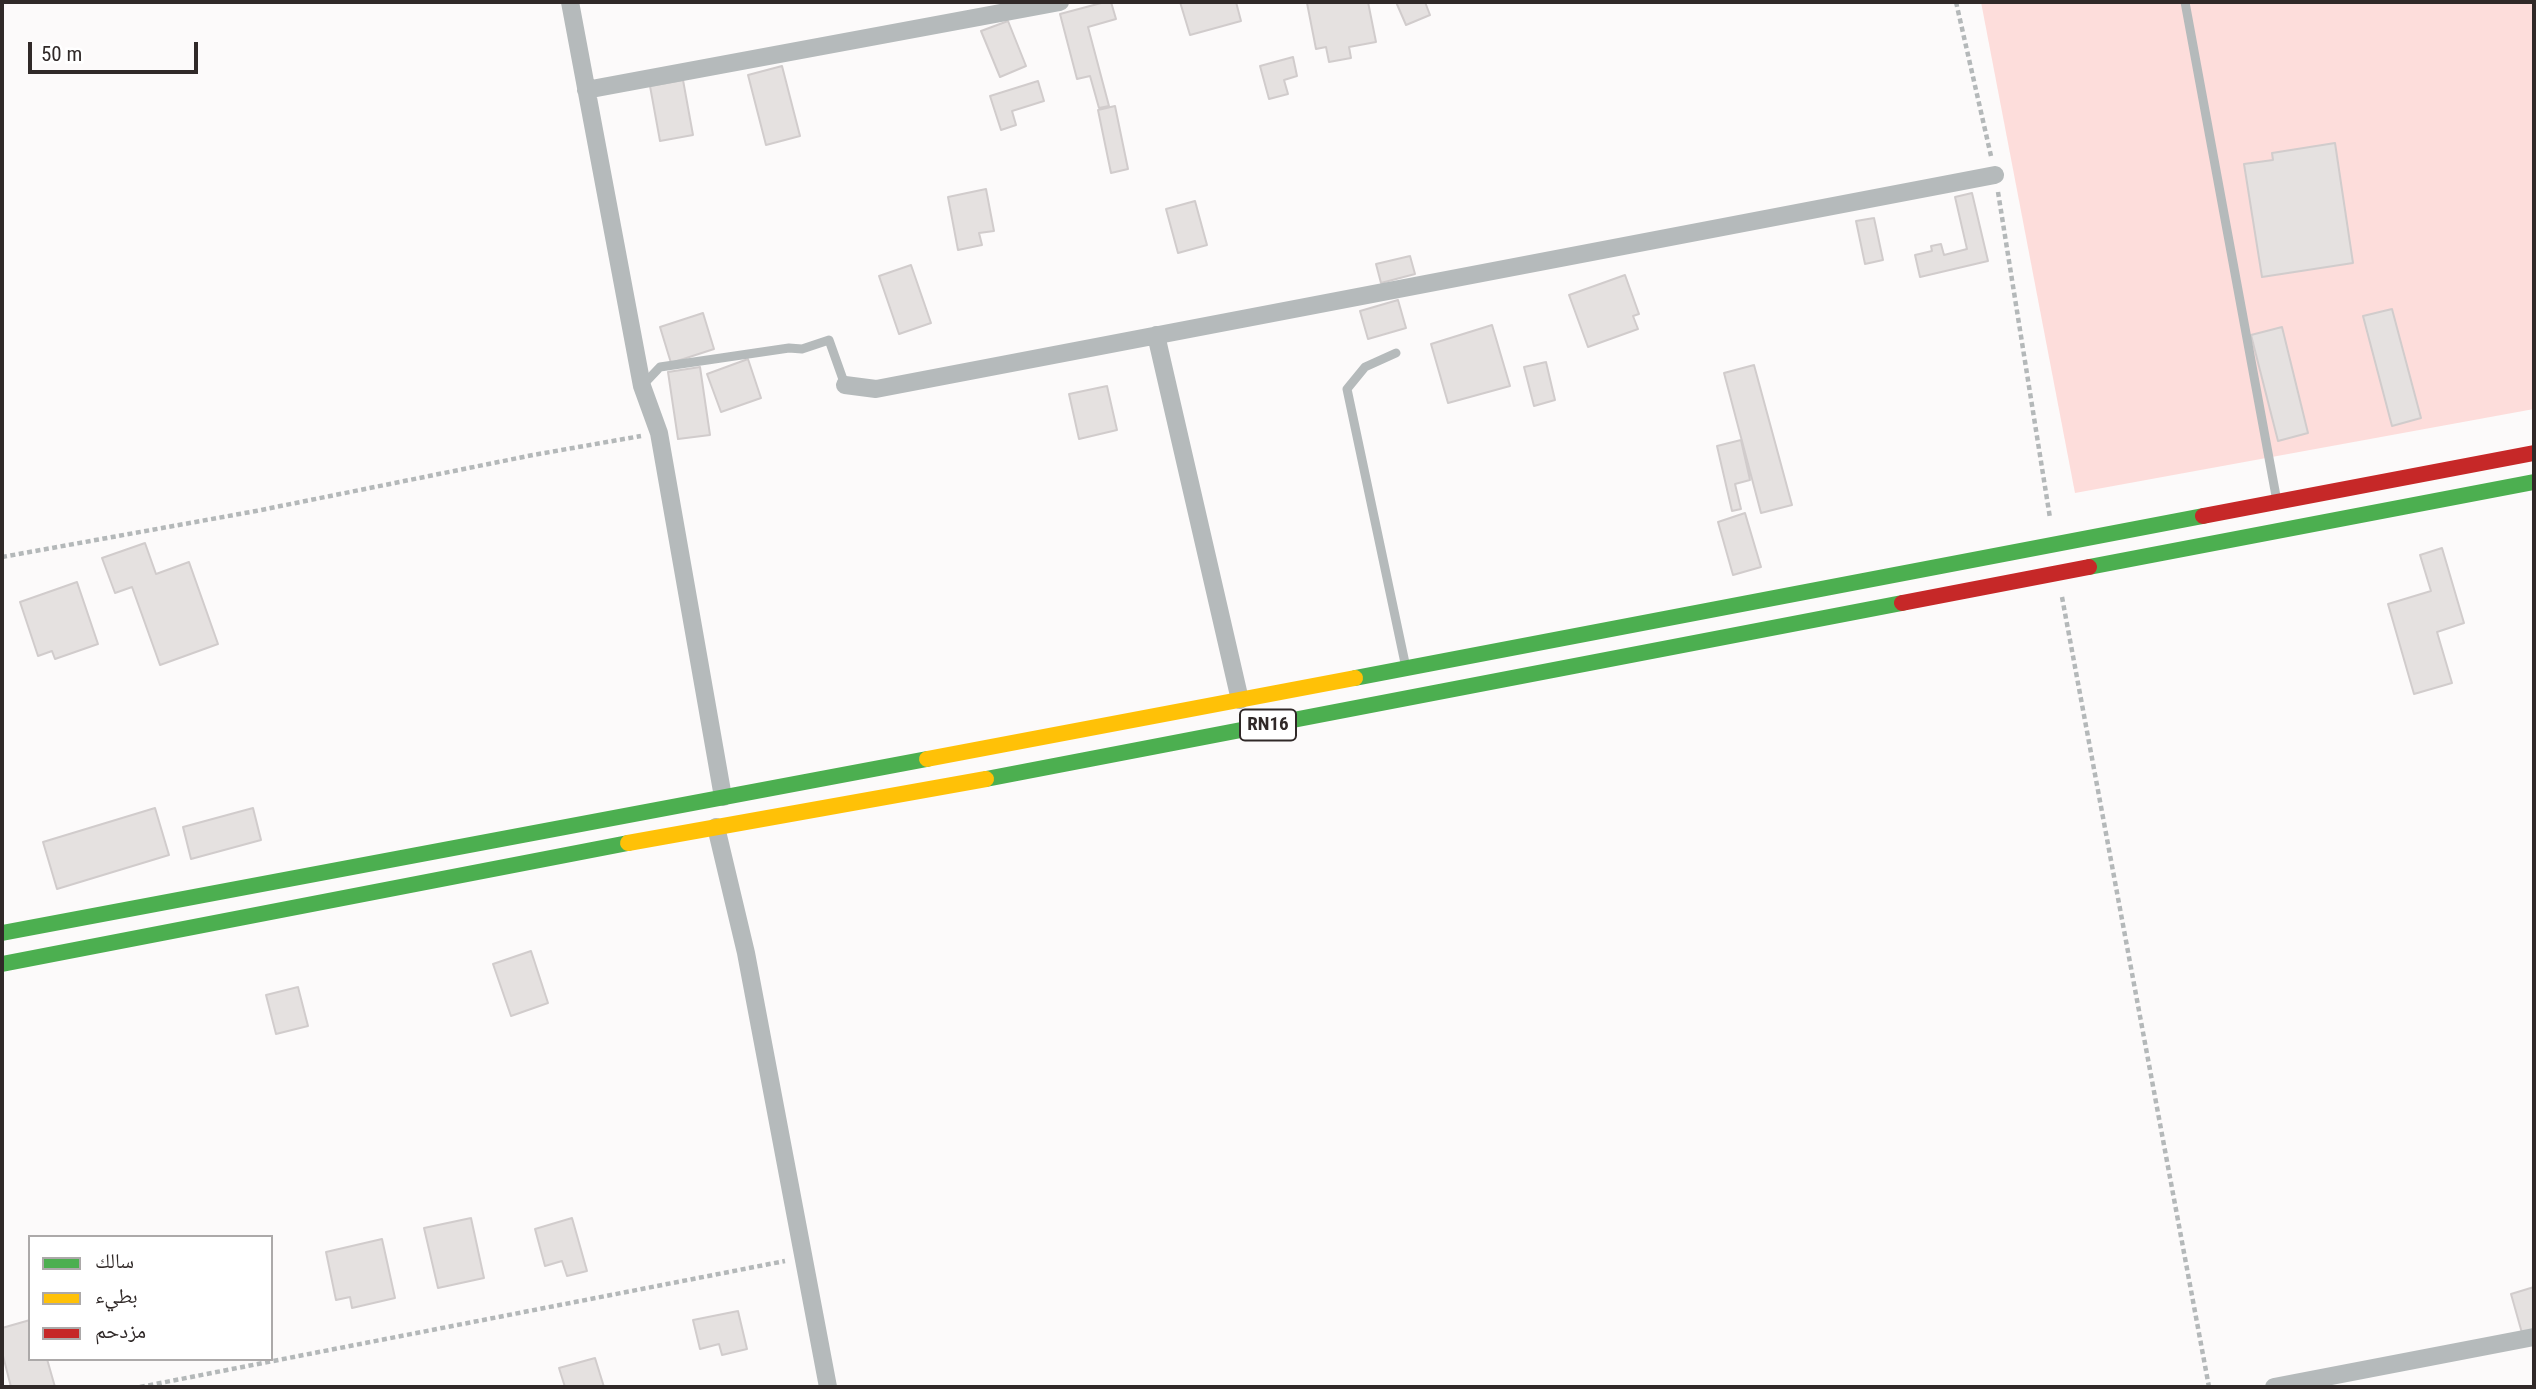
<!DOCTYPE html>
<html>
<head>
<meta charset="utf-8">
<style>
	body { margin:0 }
	#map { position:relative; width:2536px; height:1389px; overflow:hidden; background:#fcfafa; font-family:"Roboto Condensed","Noto Naskh Arabic",sans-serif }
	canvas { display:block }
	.frame { position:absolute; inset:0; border:4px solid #302928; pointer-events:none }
	.legend { position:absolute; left:28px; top:1235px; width:245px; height:126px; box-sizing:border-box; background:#fff; border:2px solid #aca9a9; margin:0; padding:9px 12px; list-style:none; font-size:21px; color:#302928 }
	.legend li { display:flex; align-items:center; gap:14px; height:35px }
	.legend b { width:35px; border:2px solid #aca9a9 }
	.scale { position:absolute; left:28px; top:42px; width:170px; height:32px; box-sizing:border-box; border:4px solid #302928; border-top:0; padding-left:9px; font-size:21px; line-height:24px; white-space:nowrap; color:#302928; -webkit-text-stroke:5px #fff; paint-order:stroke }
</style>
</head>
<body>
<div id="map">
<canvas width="2536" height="1389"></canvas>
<div class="frame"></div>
<ul class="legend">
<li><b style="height:9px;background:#4caf50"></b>سالك</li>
<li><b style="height:9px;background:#ffc107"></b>بطيء</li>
<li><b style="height:9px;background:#c62828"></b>مزدحم</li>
</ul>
<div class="scale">50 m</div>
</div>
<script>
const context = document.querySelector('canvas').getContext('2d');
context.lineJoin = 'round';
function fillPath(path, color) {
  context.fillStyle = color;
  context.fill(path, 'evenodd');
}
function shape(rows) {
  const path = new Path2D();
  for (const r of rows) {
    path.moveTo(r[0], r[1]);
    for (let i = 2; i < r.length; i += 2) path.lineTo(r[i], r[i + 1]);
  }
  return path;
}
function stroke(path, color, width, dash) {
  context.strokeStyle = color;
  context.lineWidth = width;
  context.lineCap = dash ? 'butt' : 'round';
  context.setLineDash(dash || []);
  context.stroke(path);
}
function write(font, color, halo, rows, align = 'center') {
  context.font = font + ' "Roboto Condensed",sans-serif';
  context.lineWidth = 5;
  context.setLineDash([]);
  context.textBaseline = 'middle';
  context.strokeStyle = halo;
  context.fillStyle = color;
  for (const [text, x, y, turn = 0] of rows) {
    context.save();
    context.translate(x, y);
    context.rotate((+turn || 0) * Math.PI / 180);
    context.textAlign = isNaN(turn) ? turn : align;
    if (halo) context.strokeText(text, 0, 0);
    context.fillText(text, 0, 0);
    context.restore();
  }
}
fillPath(shape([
	[1981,2,2534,2,2534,409,2075,493]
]), '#fddddb');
const building = shape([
	[1105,2,1111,2,1116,19,1088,27,1109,106,1099,108,1090,76,1077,79,1060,14,1105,2],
	[1180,2,1236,2,1241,21,1190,35,1180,2],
	[1368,2,1376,42,1349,47,1351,58,1329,62,1326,47,1316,49,1307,3,1368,2],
	[1396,2,1425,2,1430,15,1406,25,1396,2],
	[1008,21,1026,66,1000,77,981,31,1008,21],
	[1293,57,1297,76,1284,80,1288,94,1269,99,1260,66,1293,57],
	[782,66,800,136,766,145,748,75,782,66],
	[683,80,693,135,660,141,650,86,683,80],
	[1038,81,1044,101,1012,111,1016,125,1001,130,990,96,1038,81],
	[1115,106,1128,169,1111,173,1098,110,1115,106],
	[2335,143,2353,263,2262,277,2244,164,2273,160,2272,153,2335,143],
	[986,189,994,231,979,233,982,245,958,250,948,197,986,189],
	[1972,193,1988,261,1920,277,1915,255,1932,251,1931,246,1941,244,1944,255,1967,249,1955,197,1972,193],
	[1195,201,1207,245,1178,253,1166,209,1195,201],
	[1874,218,1883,260,1865,264,1856,221,1874,218],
	[1410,256,1415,274,1381,283,1376,264,1410,256],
	[911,265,931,323,899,334,879,276,911,265],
	[1625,275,1639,314,1633,316,1638,329,1588,347,1569,295,1625,275],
	[1398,300,1406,328,1368,339,1360,311,1398,300],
	[2392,309,2421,418,2392,426,2363,316,2392,309],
	[703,313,714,349,671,363,660,327,703,313],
	[1492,325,1510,386,1448,403,1431,344,1492,325],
	[2282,327,2308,433,2278,441,2251,335,2282,327],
	[748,359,761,398,721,412,707,374,748,359],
	[1546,362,1555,400,1534,406,1524,367,1546,362],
	[1754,365,1792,505,1761,513,1724,373,1754,365],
	[700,367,710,435,678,439,668,372,700,367],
	[1107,386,1117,430,1079,439,1069,394,1107,386],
	[1741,440,1750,480,1735,484,1741,509,1732,511,1717,446,1741,440],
	[1745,513,1761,567,1733,575,1718,522,1745,513],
	[145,543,156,574,189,562,218,644,160,665,132,587,115,593,102,558,145,543],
	[2442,548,2464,623,2437,632,2452,683,2414,694,2388,604,2431,591,2420,555,2442,548],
	[77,582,98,644,55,659,52,651,38,656,20,602,77,582],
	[155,808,169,855,57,889,43,842,155,808],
	[253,808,261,840,191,859,183,827,253,808],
	[531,951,548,1003,511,1016,493,964,531,951],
	[298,987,308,1026,276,1034,266,995,298,987],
	[471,1218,484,1278,438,1288,424,1228,471,1218],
	[572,1218,587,1271,567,1276,562,1261,545,1266,535,1229,572,1218],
	[382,1239,395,1298,352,1308,350,1297,336,1300,326,1252,382,1239],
	[2534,1287,2534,1329,2522,1333,2511,1294,2534,1287],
	[738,1311,747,1349,722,1355,719,1344,700,1349,693,1320,738,1311],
	[30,1320,30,1359,47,1359,55,1387,11,1387,2,1352,2,1328,30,1320],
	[595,1358,604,1387,565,1387,559,1368,595,1358]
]);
fillPath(building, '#e5e1e0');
stroke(building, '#d1cccc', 2);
stroke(shape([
	[1956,2,1991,156],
	[1998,192,2050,518],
	[2,557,256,511,533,455,641,436],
	[2062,597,2209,1387],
	[140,1387,785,1261]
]), '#b4b8b9', 4.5, [5, 3.5]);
stroke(shape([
	[2185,2,2276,496],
	[1396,353,1365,367,1347,389,1405,663],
	[642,386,660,367,789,348,802,349,829,340,845,385]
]), '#b5babb', 9);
stroke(shape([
	[570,2,642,386,659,433,723,797],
	[586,90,1060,2],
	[1156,335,1240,700],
	[845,385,876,389,1995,175],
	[716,827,746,953,828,1387],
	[2274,1387,2534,1337]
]), '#b5babb', 18);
stroke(shape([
	[2089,567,2534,482],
	[1355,678,2203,516],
	[986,779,1902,603],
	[2,933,927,759],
	[2,964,628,843]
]), '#4caf50', 16);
stroke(shape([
	[927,759,1355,678],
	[628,843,986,779]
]), '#ffc107', 16);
stroke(shape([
	[2203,516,2534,453],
	[1902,603,2089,567]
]), '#c62828', 16);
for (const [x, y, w] of [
	[1268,725,56]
]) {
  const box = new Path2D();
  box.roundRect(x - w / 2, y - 15.5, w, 31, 5);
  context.fillStyle = '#fff';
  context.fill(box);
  stroke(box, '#302928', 2);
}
write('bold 19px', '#302928', null, [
	["RN16",1268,725]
]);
</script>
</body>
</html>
